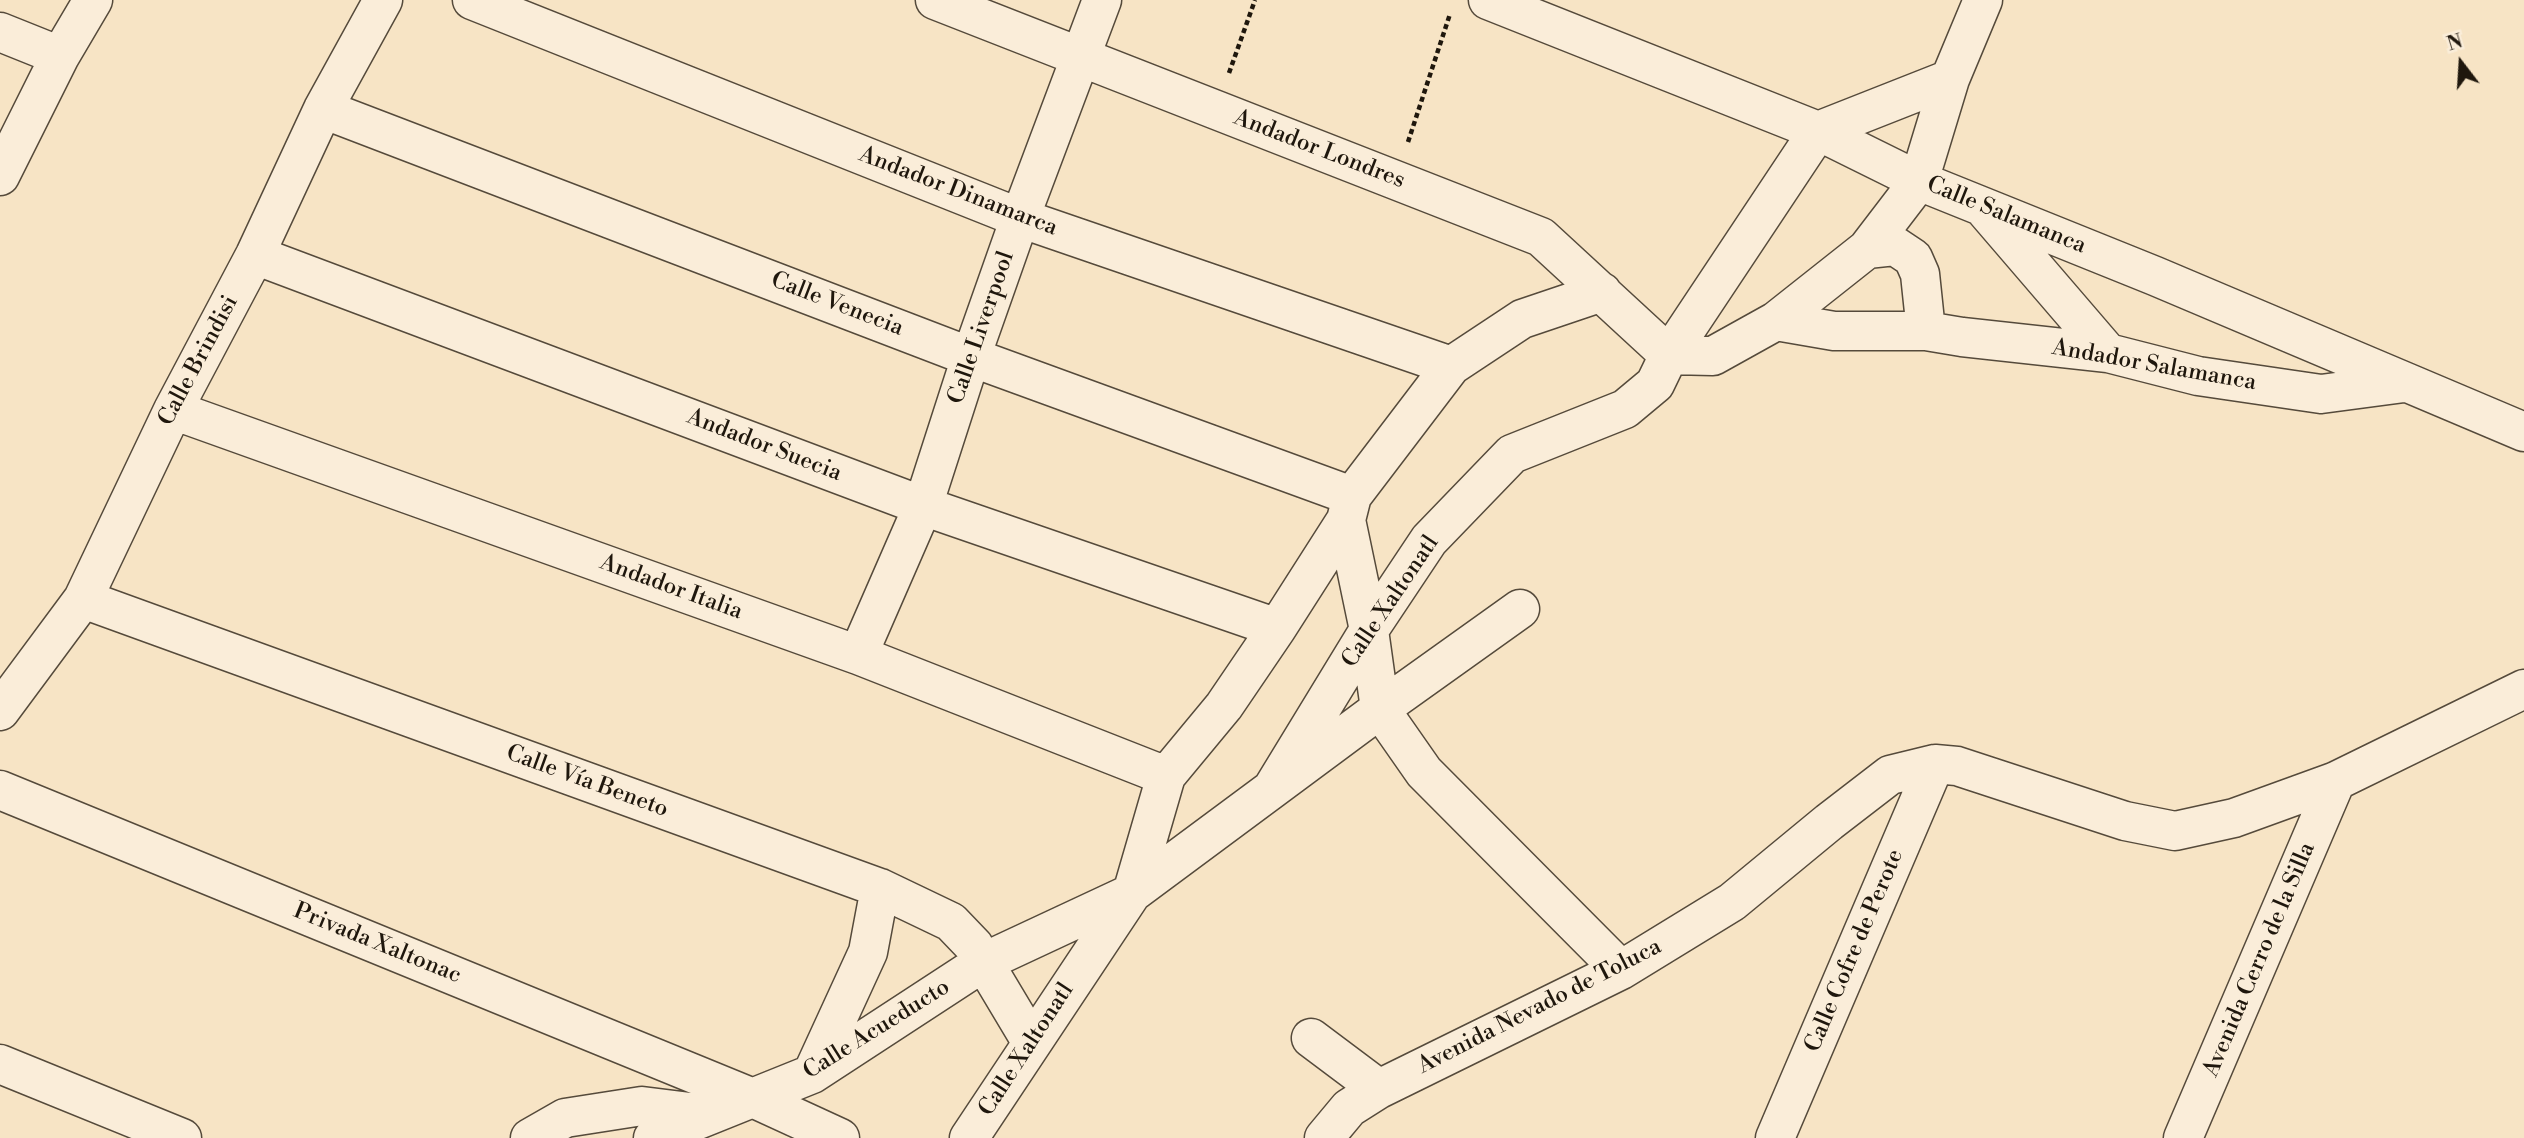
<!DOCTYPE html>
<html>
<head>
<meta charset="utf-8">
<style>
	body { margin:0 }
	#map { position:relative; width:2524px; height:1138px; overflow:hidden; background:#f7e4c5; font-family:"Libre Bodoni",serif }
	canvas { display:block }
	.north { position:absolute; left:2426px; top:28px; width:70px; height:70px; -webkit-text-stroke:5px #faedd9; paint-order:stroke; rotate:343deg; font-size:19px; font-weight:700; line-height:28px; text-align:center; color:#1f170d }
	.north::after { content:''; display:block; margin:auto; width:24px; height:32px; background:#1f170d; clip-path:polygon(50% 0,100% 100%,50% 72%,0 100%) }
</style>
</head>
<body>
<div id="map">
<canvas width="2524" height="1138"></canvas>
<div class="north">N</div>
</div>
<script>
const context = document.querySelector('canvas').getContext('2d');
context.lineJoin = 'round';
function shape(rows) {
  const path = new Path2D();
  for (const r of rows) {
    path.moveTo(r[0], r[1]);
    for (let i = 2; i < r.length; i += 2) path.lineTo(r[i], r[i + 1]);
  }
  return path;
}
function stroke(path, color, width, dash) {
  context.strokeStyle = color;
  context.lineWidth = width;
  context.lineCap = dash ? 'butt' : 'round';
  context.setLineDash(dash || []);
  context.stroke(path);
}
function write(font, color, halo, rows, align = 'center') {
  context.font = font + ' "Libre Bodoni",serif';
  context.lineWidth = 5;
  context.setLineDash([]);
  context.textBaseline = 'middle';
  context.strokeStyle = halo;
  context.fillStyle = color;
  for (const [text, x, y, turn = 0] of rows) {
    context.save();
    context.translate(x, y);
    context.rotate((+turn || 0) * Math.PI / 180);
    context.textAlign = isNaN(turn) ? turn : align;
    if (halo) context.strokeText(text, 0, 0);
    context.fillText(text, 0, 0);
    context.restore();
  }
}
const minor = shape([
	[472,0,1020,218,1451,366],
	[935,0,1541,237,1669,355,1818,131,1950,79],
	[1488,0,1818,131,1919,181,2155,276,2524,432],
	[0,32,60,56],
	[323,109,971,357,1352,496],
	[0,176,60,56,93,0],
	[1986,211,2108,353],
	[1867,249,1895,246,1913,258,1920,274,1926,331],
	[255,255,923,506,1277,628],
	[1776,321,1834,331,1926,331,1962,337,2108,353,2198,376,2321,394,2404,383],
	[173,410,858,655,1166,776],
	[1346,520,1369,630,1380,709,1424,772,1621,970],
	[83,599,880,888,951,922,974,946,1032,1043],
	[858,655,923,506,971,357,1020,218,1102,0],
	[0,711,83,599,173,410,255,255,323,109,383,0],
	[1272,789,1369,630,1429,540,1512,454,1625,409,1655,384,1669,355,1713,356,1776,321,1867,249,1919,181,1950,79,1983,0],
	[0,790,753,1098,840,1138],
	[1311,1038,1379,1089],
	[0,1064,182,1138],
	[812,1074,868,952,880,888],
	[530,1138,565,1118,642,1106,706,1114],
	[653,1138,812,1074,982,963,1132,893,1380,709,1520,609],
	[969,1138,1132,893,1166,776,1224,706,1277,628,1346,520,1352,496,1451,366,1522,319,1602,292],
	[1324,1138,1349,1108,1379,1089,1621,970,1732,902,1829,822,1890,775,1935,764,1957,766,2125,821,2175,831,2234,818,2336,781,2524,689],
	[1775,1138,1935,764],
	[2183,1138,2336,781]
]);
stroke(minor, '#554a3b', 41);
stroke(shape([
	[1229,73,1255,0],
	[1408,142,1450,14]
]), '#1f170d', 4.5, [5, 3.5]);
stroke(minor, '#faedd9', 38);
write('23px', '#1f170d', '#faedd9', [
	["Andador Londres",1319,150,21],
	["Andador Dinamarca",958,192,21],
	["Calle Salamanca",2006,216,22],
	["Calle Venecia",837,305,21],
	["Calle Liverpool",982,328,-71],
	["Calle Brindisi",199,361,-62],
	["Andador Salamanca",2154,366,10],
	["Andador Suecia",764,446,21],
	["Andador Italia",671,588,20],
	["Calle Xaltonatl",1391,602,-56],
	["Calle Vía Beneto",587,782,20],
	["Privada Xaltonac",377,944,22],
	["Calle Cofre de Perote",1855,951,-67],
	["Avenida Cerro de la Silla",2260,960,-67],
	["Avenida Nevado de Toluca",1540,1007,-27],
	["Calle Acueducto",877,1030,-32],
	["Calle Xaltonatl",1027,1050,-57]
]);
</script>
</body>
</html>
